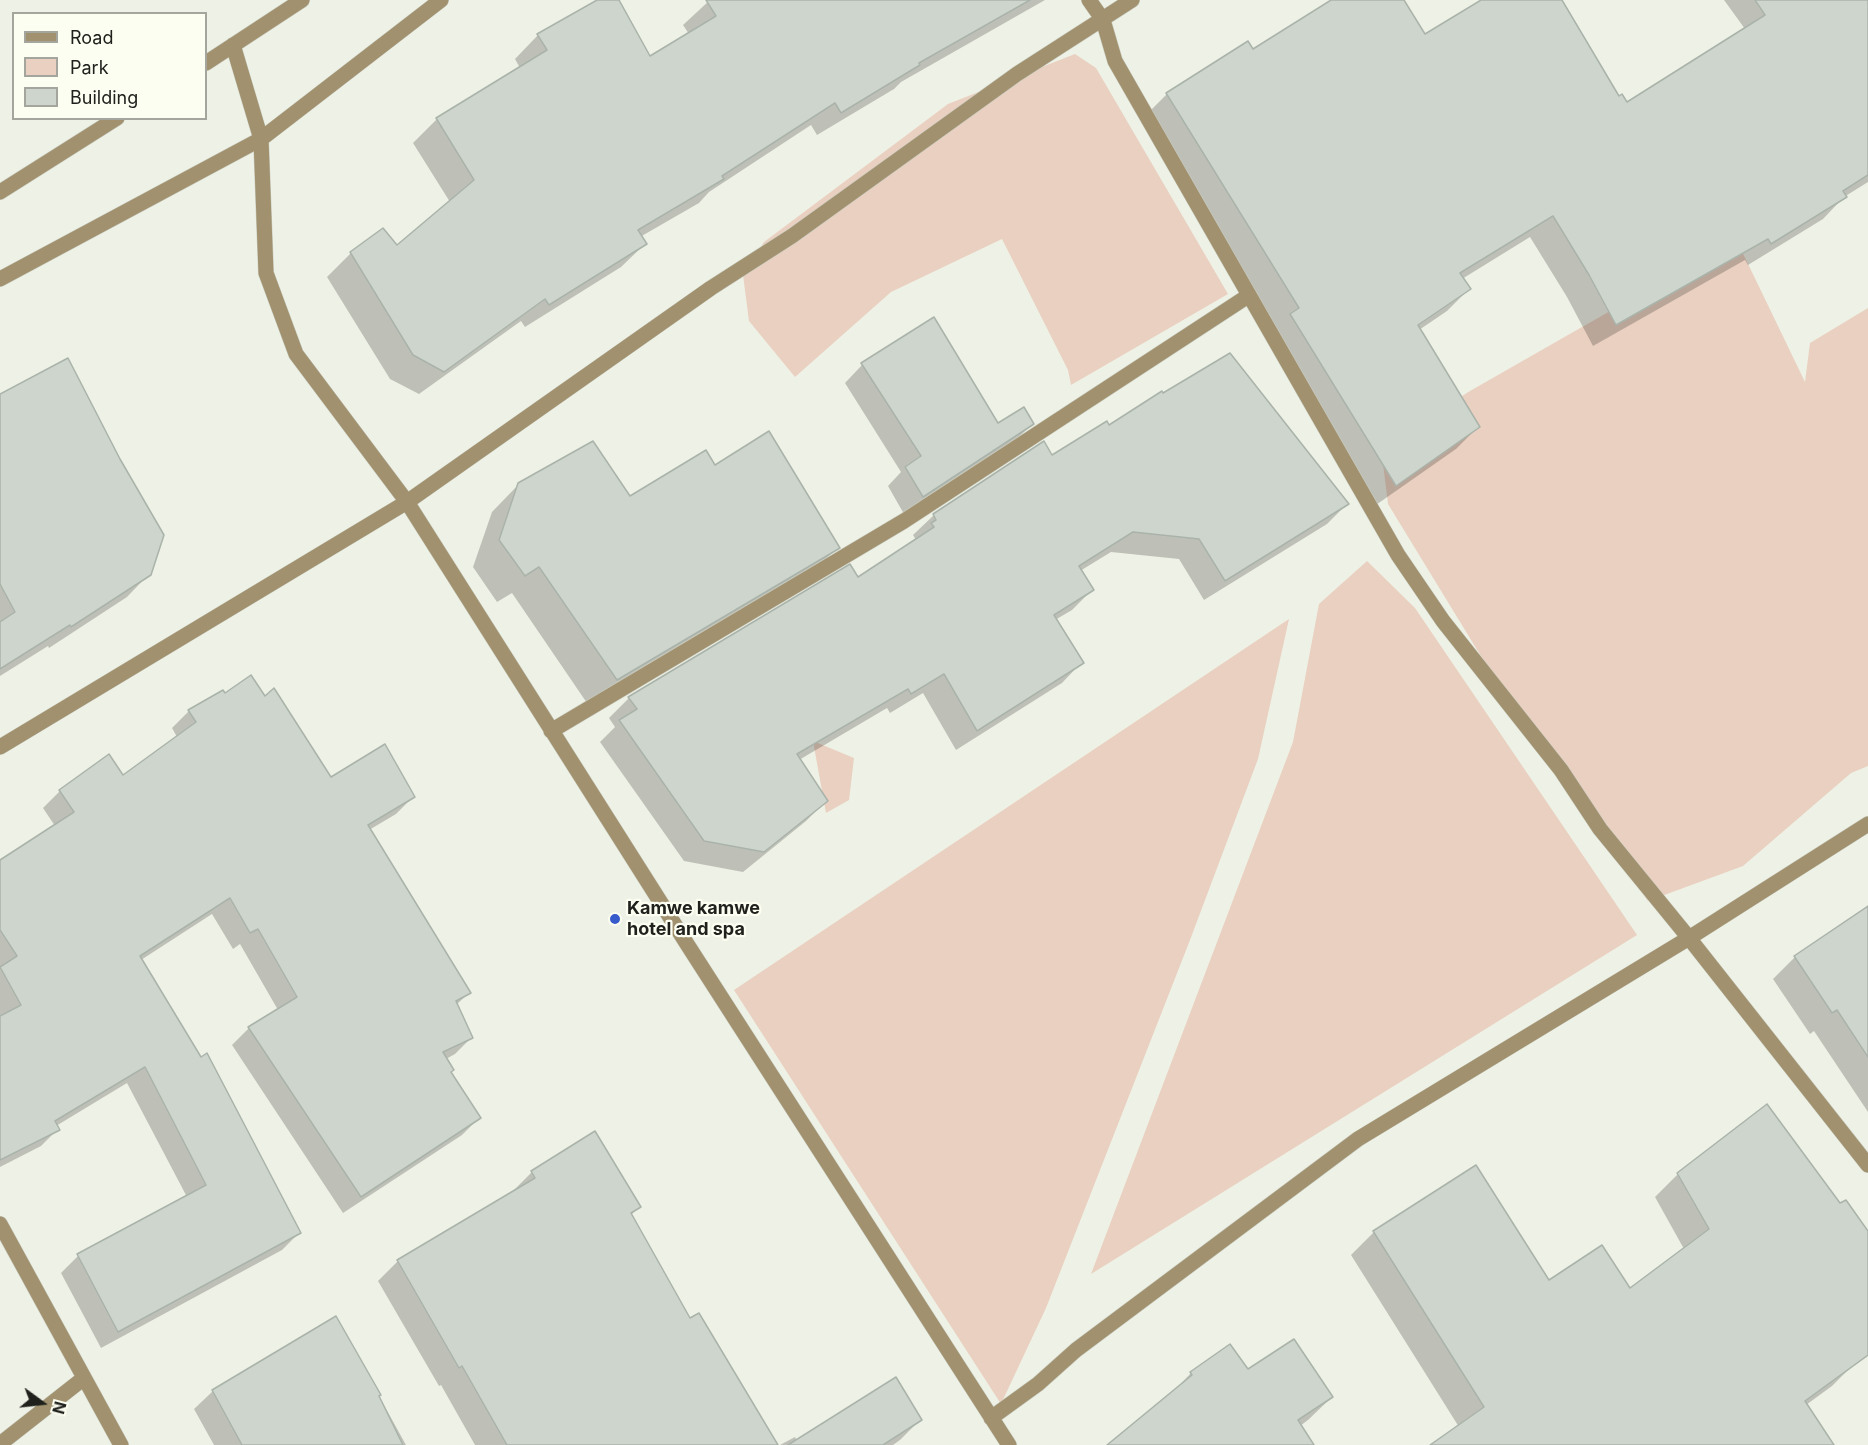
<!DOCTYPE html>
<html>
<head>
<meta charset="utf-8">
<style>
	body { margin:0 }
	#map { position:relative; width:1868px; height:1445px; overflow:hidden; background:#eef1e5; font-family:Inter,sans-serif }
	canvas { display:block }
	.legend { position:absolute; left:12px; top:12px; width:195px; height:108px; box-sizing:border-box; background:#fcfef2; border:2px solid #a4a69d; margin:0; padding:8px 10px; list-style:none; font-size:18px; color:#20211d }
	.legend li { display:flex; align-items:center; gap:12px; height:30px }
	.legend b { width:30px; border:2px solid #a4a69d }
	.north { position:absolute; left:12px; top:1373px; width:60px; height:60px; -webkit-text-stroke:4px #fcfef2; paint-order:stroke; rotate:105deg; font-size:16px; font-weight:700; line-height:24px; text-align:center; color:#20211d }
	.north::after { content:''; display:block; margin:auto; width:21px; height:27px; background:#20211d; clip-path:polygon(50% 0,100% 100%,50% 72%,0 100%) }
</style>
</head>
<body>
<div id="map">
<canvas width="1868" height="1445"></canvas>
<ul class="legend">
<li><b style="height:8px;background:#a1916e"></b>Road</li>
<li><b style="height:16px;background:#e9d0c0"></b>Park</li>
<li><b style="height:16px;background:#cdd5cd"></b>Building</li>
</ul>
<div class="north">N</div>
</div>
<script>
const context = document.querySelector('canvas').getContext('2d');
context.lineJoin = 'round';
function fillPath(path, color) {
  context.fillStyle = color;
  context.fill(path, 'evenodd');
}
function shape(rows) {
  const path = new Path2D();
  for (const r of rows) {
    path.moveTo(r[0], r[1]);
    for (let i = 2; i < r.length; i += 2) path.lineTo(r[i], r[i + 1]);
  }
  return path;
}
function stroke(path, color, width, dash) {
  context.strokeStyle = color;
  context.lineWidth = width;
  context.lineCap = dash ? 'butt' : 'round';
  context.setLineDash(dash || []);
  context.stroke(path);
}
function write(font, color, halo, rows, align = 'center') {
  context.font = font + ' Inter,sans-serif';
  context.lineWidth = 4.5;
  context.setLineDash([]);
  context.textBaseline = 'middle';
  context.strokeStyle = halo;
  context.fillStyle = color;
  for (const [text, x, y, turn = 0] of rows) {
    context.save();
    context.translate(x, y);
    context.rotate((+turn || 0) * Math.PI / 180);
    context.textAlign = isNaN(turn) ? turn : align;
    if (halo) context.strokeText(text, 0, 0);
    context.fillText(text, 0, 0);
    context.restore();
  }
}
fillPath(shape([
	[1075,54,1096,68,1228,294,1071,385,1068,370,1002,239,891,292,795,377,749,321,743,275,764,242,948,104],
	[1736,239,1805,382,1810,343,1868,308,1868,766,1851,773,1743,866,1648,901,1534,743,1388,504,1381,448,1470,391],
	[1367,561,1415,608,1637,935,1091,1274,1293,742,1319,604],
	[1289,619,1258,759,1190,940,1046,1308,1001,1404,734,990],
	[813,741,854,758,849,800,826,813]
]), '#e9d0c0');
fillPath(shape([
	[600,0,617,0,650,58,689,34,683,25,710,0,1045,0,901,82,894,89,817,135,811,125,709,192,699,203,640,237,645,244,621,267,525,327,521,321,419,394,390,379,327,277,351,253,397,247,450,202,413,143,437,119,520,68,515,59,538,35],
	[1333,0,1403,0,1425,36,1483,0,1560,0,1619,98,1626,104,1745,29,1724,0,1868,0,1868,182,1844,197,1823,219,1748,265,1745,260,1593,346,1567,297,1530,237,1462,279,1469,289,1447,311,1419,330,1478,427,1456,449,1373,507,1145,116,1167,94,1253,51],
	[862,365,997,425,1032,424,1014,442,904,514,888,486,901,472,845,383],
	[0,395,149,574,127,597,49,648,48,646,0,676],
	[1109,427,1347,504,1327,524,1204,600,1179,559,1111,552,1080,571,1092,590,1072,610,1055,620,1082,662,1062,683,956,750,923,693,890,713,887,708,799,760,826,801,806,821,743,872,684,861,600,742,615,727,609,718,629,698,858,580,916,540,913,535,934,515,1051,458],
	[714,467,838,547,811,574,589,706,512,593,497,602,473,567,492,512,519,484,629,498],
	[224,695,265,698,331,779,413,797,396,814,369,830,469,993,456,1005,472,1037,455,1054,446,1059,449,1072,479,1118,462,1135,343,1213,232,1045,249,1028,278,1010,240,944,233,949,212,914,141,960,299,1233,282,1250,101,1348,61,1273,78,1256,187,1197,127,1083,56,1126,58,1129,41,1146,0,1167,0,862,55,826,43,808,60,791,122,777,177,737,172,728,189,711],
	[1868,908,1868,1112,1814,1031,1810,1034,1773,979,1795,957],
	[532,1172,639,1207,631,1215,689,1320,776,1445,475,1445,441,1385,439,1386,378,1281,398,1261,513,1193,512,1192],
	[1678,1174,1840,1206,1868,1233,1868,1332,1855,1363,1832,1386,1806,1405,1832,1445,1433,1445,1459,1427,1351,1255,1374,1232,1548,1282,1630,1291,1684,1249,1655,1197],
	[336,1318,406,1445,214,1445,194,1409,213,1391],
	[1247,1371,1332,1397,1308,1420,1300,1426,1312,1445,1110,1445,1168,1397,1191,1373],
	[920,1420,900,1440,893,1445,780,1445,795,1437,797,1441]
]), '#0003');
const building = shape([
	[597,0,619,0,650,56,716,16,706,0,1030,0,919,63,920,65,841,113,835,103,722,176,724,179,638,230,647,244,549,305,545,299,444,372,413,355,350,252,383,228,397,245,474,180,436,118,547,50,537,34,597,0],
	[1331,0,1404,0,1425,34,1481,0,1562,0,1619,96,1622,94,1627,102,1765,15,1755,0,1868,0,1868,175,1843,191,1847,197,1771,244,1768,239,1616,325,1589,275,1553,216,1460,273,1471,289,1418,325,1480,427,1396,486,1290,314,1299,308,1166,93,1248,41,1253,49,1331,0],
	[934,317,998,423,1024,407,1034,424,923,497,905,467,921,456,861,363,934,317],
	[1230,353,1349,504,1225,581,1199,539,1133,532,1079,566,1094,590,1054,615,1084,663,977,731,944,674,911,694,908,689,797,754,828,801,764,852,704,841,619,720,637,709,628,697,850,564,858,577,934,527,931,523,936,520,933,514,1044,441,1052,455,1107,421,1109,425,1162,391,1163,393,1230,353],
	[68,358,120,459,164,535,151,575,71,627,70,625,0,669,0,622,15,612,0,584,0,394,68,358],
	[769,431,840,548,617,680,539,567,525,576,499,540,518,483,593,441,630,496,706,450,715,465,769,431],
	[251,675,265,696,274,688,331,777,385,744,415,797,368,825,471,993,456,1001,473,1038,443,1052,454,1070,451,1072,481,1118,361,1197,248,1027,297,997,258,929,250,933,230,898,140,956,201,1057,207,1053,301,1233,118,1332,77,1254,206,1185,145,1067,55,1121,60,1130,0,1160,0,1016,21,1005,0,967,17,956,0,930,0,860,74,812,59,790,109,754,123,775,196,722,188,710,223,690,225,693,251,675],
	[1868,906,1868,1057,1837,1010,1832,1013,1794,956,1868,906],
	[1767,1104,1840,1203,1846,1200,1868,1231,1868,1355,1805,1401,1834,1445,1430,1445,1484,1407,1373,1231,1476,1165,1549,1280,1602,1245,1630,1288,1709,1229,1677,1173,1767,1104],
	[595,1131,641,1207,631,1213,690,1318,699,1313,778,1445,507,1445,462,1366,459,1368,397,1260,535,1178,531,1171,595,1131],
	[336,1316,381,1395,379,1396,403,1445,242,1445,212,1390,336,1316],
	[1294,1339,1333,1397,1298,1420,1314,1445,1107,1445,1192,1375,1190,1372,1230,1344,1248,1369,1294,1339],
	[896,1377,922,1420,883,1445,788,1445,896,1377]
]);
fillPath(building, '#cdd5cd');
stroke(building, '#aab3aa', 1.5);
const minor = shape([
	[1089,0,1103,20,1115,61,1398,555,1443,621,1561,770,1600,829,1689,938,1868,1165],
	[233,45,261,139,266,273,296,354,407,502,687,944,1009,1445],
	[206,63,302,0],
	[0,192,117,118],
	[0,279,261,139,441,0],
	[551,731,904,521,1248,296],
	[0,747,407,502,711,288,792,236,1017,74,1132,0],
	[0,1224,121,1445],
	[991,1418,1038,1384,1076,1350,1358,1139,1689,938,1868,824],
	[0,1444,84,1378]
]);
stroke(minor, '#c9ccc1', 16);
stroke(minor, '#a1916e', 15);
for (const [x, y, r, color] of [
	[615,919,6,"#385bcc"]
]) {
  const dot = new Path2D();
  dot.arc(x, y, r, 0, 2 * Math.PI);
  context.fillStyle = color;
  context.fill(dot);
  stroke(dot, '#fcfef2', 2);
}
write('bold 18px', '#20211d', '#fcfef2', [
	["Kamwe kamwe",627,909],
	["hotel and spa",627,930]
], 'left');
</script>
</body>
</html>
